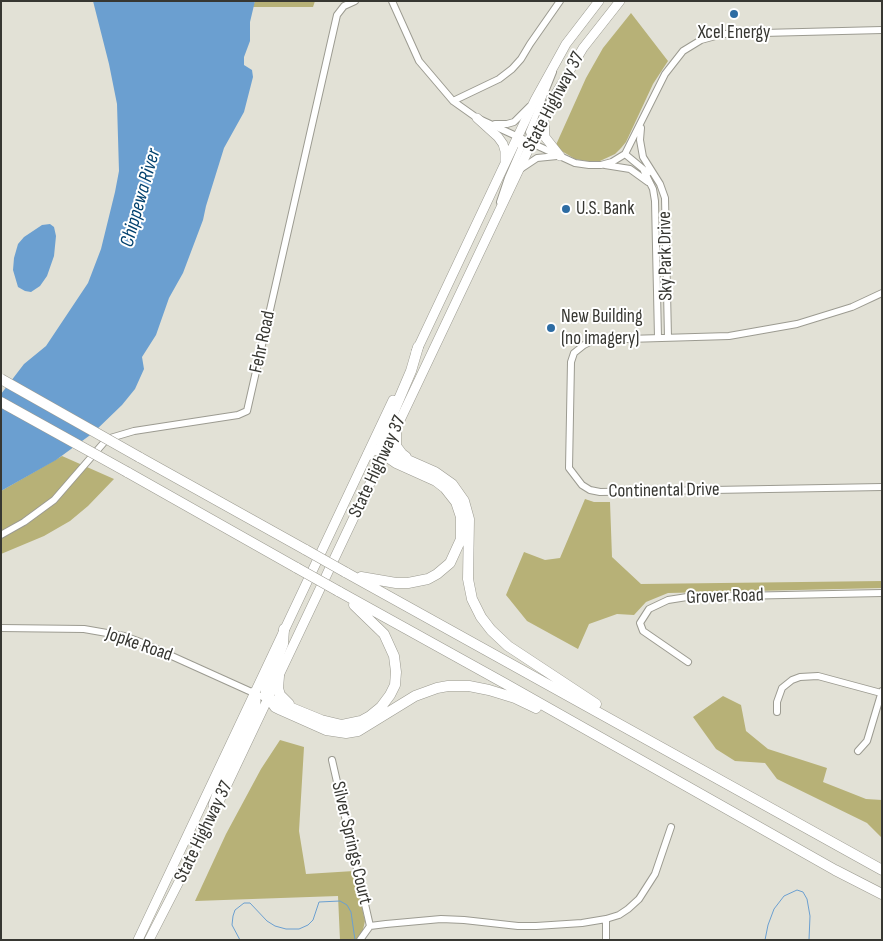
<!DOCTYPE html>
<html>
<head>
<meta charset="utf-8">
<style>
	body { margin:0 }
	#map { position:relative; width:883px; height:941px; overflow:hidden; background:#e2e1d6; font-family:"Sofia Sans Condensed",sans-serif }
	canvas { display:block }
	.frame { position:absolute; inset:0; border:2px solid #373732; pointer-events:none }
</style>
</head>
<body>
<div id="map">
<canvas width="883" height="941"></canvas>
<div class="frame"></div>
</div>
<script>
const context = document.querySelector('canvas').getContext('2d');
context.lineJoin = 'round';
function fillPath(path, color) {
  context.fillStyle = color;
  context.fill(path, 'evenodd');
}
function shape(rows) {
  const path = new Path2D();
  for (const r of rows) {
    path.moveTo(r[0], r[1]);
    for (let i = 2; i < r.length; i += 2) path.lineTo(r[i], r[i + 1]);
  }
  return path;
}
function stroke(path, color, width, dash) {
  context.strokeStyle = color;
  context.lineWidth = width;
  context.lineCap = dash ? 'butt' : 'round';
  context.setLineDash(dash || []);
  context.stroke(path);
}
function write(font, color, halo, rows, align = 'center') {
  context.font = font + ' "Sofia Sans Condensed",sans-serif';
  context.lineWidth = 4;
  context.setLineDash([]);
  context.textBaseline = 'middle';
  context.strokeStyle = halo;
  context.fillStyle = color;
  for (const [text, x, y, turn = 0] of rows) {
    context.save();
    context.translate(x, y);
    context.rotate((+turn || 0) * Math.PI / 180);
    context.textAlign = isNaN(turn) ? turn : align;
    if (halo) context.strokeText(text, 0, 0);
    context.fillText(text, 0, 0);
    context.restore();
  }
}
fillPath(shape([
	[255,1,315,1,313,7,253,7],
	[631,13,668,61,653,84,626,142,621,148,615,154,600,161,591,162,575,159,555,147,586,78,603,48],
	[62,456,114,479,88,506,70,521,44,536,1,554,1,491],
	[585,499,594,502,610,502,612,557,641,584,882,581,882,588,668,593,646,602,634,615,617,614,589,624,578,649,527,621,506,595,524,552,545,560,560,558],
	[723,696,741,705,746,731,768,749,827,768,823,782,866,799,882,800,882,838,867,823,777,779,765,763,735,761,716,749,693,717],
	[280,740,304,747,299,831,306,874,354,871,365,921,362,934,357,940,340,940,338,896,195,901,226,834,261,769]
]), '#b7b177');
fillPath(shape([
	[93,1,255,1,250,22,250,41,244,57,244,65,252,70,253,77,244,112,224,148,206,206,203,220,183,273,169,298,156,335,142,357,144,369,135,389,122,405,93,433,56,460,1,491,1,394,24,364,46,346,88,283,101,249,115,192,119,171,117,104,109,64],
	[50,224,54,227,56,236,54,256,47,276,40,286,31,292,25,291,18,287,13,270,14,258,18,244,24,237,42,225]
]), '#6b9fd0');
stroke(shape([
	[240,940,232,925,233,916,235,910,244,903,250,903,267,921,275,926,286,929,299,929,308,925,313,920,319,902,340,901,347,905,351,912,355,940],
	[765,940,768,925,774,909,784,896,797,890,803,892,807,899,810,916,809,940]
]), '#6b9fd0', 1);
const minor = shape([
	[392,1,419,61,453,101,477,118,575,163,589,165,601,165,612,162,625,154,665,74,683,51,701,40,723,34,882,30],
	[453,101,499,79,512,69,521,59,530,44,560,1],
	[495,124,507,124,514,122,529,107],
	[641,128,640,140,643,157,660,184,665,198,668,338],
	[532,142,529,132,553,72],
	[625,154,648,173],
	[605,165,630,169,648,182],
	[519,170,537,158,557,156],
	[644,171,653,189,655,201,658,338],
	[500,202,508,178,521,148,521,143,518,136],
	[882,293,852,307,797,324,729,336,594,340,584,345,574,353,571,362,569,468,582,485,590,490,600,492,882,487],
	[1,535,24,522,54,500,107,439,134,431,238,415,247,411,337,15,344,6,355,1],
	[1,628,84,629,124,636,143,643,267,699],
	[688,662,643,631,640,623,649,609,668,600,687,597,882,593],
	[777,712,777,702,782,688,792,680,800,677,818,676,881,693],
	[858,751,867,741,882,691],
	[332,760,370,926],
	[606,919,606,940],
	[360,940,370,926,386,924,441,919,464,920,518,926,536,926,582,923,606,919,619,915,628,909,639,899,655,874,671,827]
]);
const major = shape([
	[477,118,498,137,503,144,505,151,505,161],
	[544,120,545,137,560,156],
	[416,352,535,100,566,44,599,1],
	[213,805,225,771,255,708,256,701,254,692],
	[138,940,393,400],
	[149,940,206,829,551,102,583,48,620,1]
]);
const highway = shape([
	[396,426,396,446,402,454,406,457],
	[368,455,373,450,385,450,435,472,452,484,464,501,469,519,468,579,472,599,481,617,491,630,508,646,596,704],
	[139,457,306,550],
	[127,472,297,568],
	[345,572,882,870],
	[361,577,396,583,408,583,428,579,437,574,450,563,461,539,461,517,456,502,445,488,436,481,396,463,383,454,381,450,382,439,411,371,418,347],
	[338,591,504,683,835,870,882,894],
	[284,629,283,644,274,668,265,687,266,694,275,707,281,710,326,730,346,733,358,731,415,696,437,688,448,686,469,686,489,690,515,698,536,708],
	[279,676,278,688,280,695,289,704],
	[272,700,321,720,342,725,361,721,370,716,381,707,390,695,395,685,396,672,394,656,384,634,354,605]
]);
stroke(minor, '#9c9b91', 8);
stroke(major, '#9c9b91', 10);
stroke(highway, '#9c9b91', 11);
stroke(minor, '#fff', 6);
stroke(major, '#fff', 9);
stroke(highway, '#fff', 10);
const highwayBridge = shape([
	[1,379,139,457],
	[1,402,127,472],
	[306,550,345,572],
	[297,568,338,591]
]);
stroke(highwayBridge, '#9c9b91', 11, []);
stroke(highwayBridge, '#fff', 10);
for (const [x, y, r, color] of [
	[734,14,5,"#2d6ca3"],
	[566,209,5,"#2d6ca3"],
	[551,328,5,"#2d6ca3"]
]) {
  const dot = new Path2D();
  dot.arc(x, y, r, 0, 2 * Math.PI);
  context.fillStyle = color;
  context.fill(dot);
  stroke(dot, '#fff', 2);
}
write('19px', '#373732', '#fff', [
	["Xcel Energy",734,33,"center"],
	["U.S. Bank",576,209],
	["New Building",561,317],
	["(no imagery)",561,339]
], 'left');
write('19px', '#373732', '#fff', [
	["State Highway 37",554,102,-62],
	["Sky Park Drive",666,256,-91],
	["Fehr Road",263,342,-78],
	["State Highway 37",378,467,-65],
	["Continental Drive",664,491,-1],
	["Grover Road",725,597,-2],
	["Jopke Road",139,645,19],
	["State Highway 37",204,832,-64],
	["Silver Springs Court",351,843,77]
]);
write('italic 20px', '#03426f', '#fff', [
	["Chippewa River",141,198,-74]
]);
</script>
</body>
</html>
